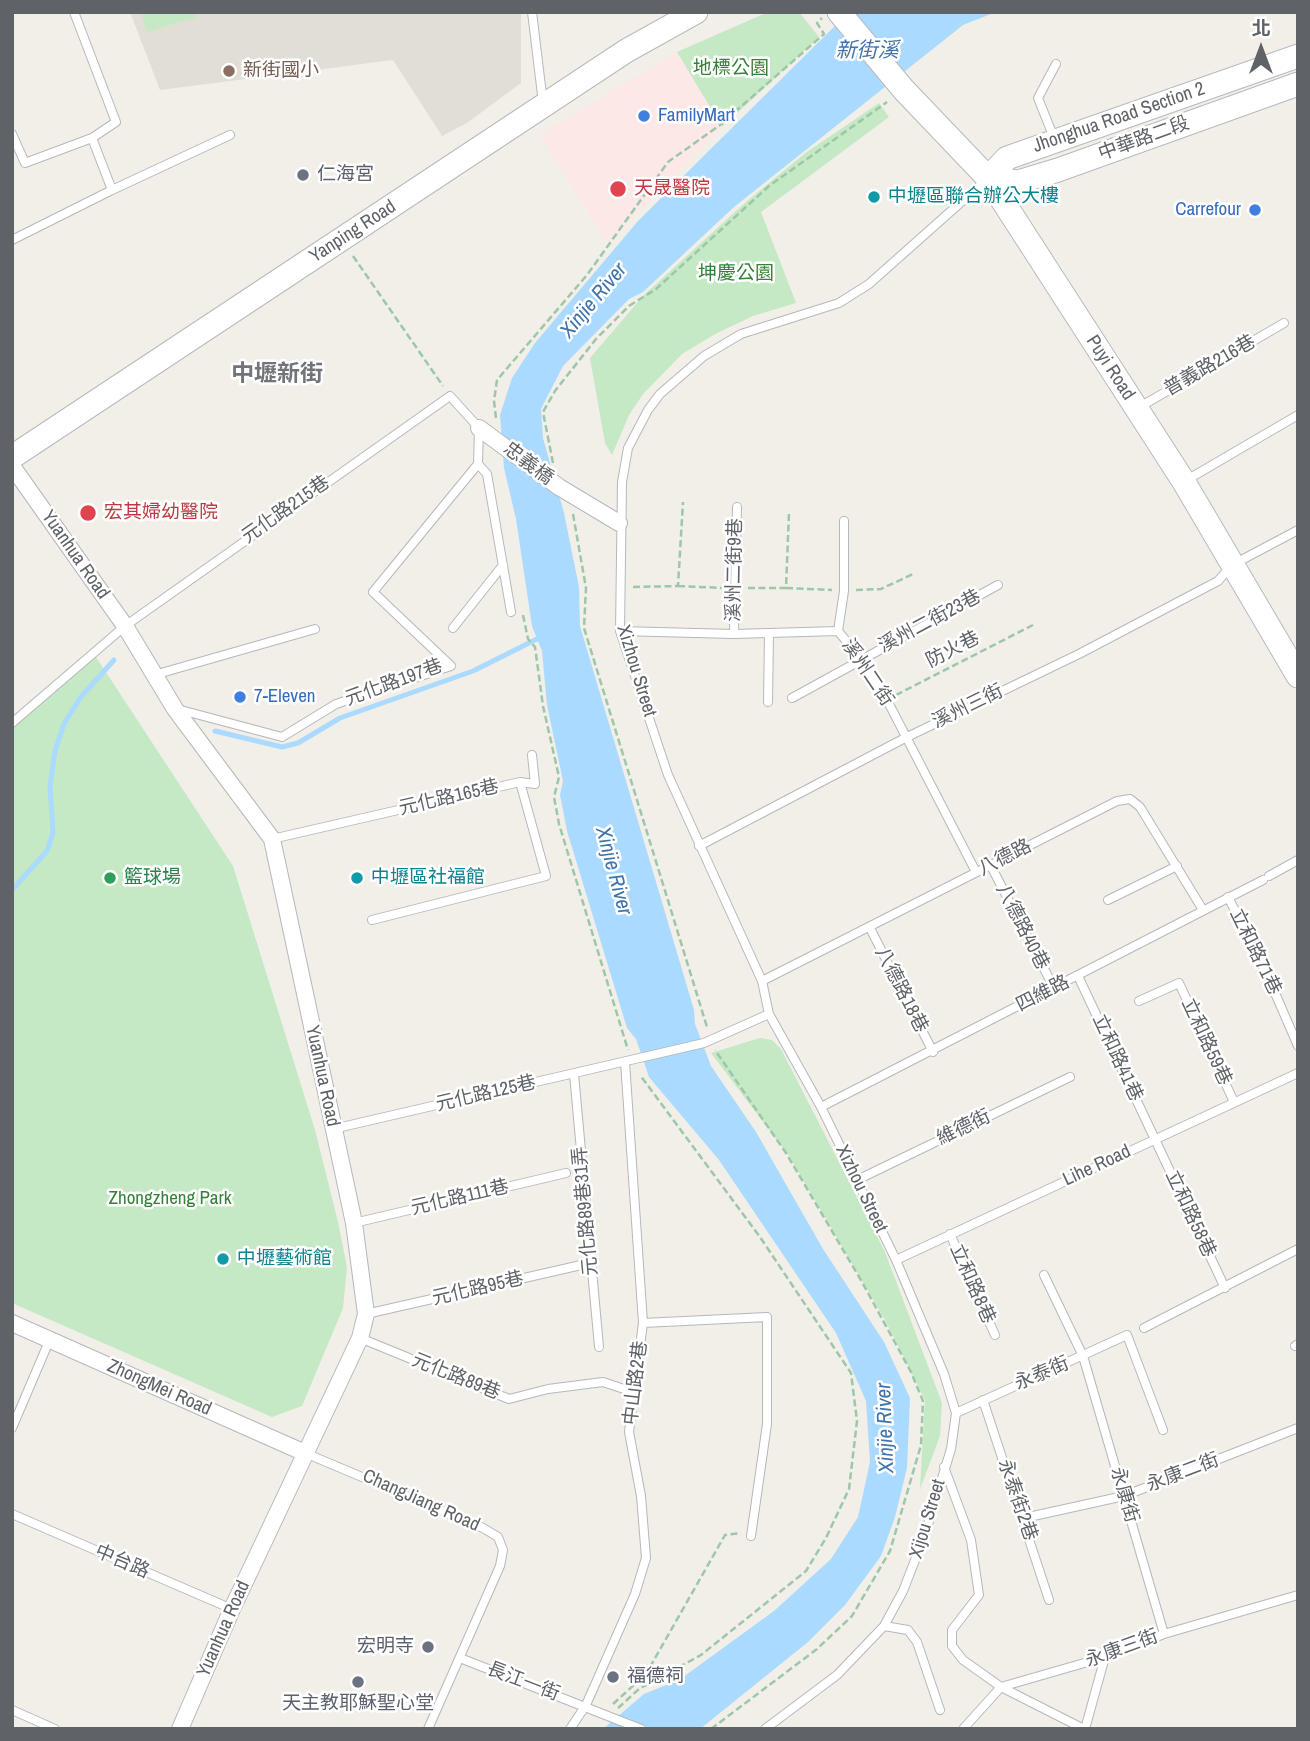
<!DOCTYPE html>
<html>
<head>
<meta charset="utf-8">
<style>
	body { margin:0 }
	#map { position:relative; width:1310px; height:1741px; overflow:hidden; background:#f1efe8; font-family:"Archivo Narrow","Noto Sans TC",sans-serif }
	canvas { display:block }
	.frame { position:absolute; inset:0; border:14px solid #5f6368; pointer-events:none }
	.north { position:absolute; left:1226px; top:14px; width:70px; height:70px; -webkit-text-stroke:5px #fff; paint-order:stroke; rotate:0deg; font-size:19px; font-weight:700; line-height:28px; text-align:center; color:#5f6368 }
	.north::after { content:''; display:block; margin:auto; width:24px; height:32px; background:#5f6368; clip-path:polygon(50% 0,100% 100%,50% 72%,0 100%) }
</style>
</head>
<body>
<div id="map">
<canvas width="1310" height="1741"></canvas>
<div class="frame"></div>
<div class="north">北</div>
</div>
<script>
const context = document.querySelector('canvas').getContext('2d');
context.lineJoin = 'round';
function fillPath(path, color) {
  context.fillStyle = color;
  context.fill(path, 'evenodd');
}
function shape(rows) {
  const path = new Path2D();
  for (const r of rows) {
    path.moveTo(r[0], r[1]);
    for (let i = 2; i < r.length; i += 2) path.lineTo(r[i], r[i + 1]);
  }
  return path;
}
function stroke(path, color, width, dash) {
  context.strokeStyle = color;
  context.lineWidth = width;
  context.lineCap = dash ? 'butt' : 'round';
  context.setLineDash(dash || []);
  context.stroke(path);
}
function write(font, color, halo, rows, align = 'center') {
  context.font = font + ' "Archivo Narrow","Noto Sans TC",sans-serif';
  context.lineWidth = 5;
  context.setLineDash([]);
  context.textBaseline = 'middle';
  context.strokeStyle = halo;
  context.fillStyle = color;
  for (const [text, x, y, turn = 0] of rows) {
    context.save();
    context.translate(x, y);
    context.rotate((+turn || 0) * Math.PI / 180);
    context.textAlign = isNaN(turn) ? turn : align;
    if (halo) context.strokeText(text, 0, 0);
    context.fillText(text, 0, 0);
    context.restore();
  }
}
fillPath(shape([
	[130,12,521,12,521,83,467,123,442,136,393,60,160,90]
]), '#e1ded6');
fillPath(shape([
	[677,52,722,127,608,243,539,135]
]), '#fce8e6');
fillPath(shape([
	[141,12,194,12,196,17,147,32],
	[768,12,799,12,819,37,722,127,677,52],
	[879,103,889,117,761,212,796,303,753,316,717,333,682,354,643,394,629,415,612,455,605,443,590,358,644,295,746,202,804,154],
	[92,651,233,866,315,1130,338,1222,347,1267,343,1308,302,1406,272,1417,12,1303,12,728],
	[760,1038,772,1040,781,1049,885,1252,942,1403,940,1436,920,1489,925,1400,884,1318,789,1156,711,1053]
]), '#c5e8c5');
fillPath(shape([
	[849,12,996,12,963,25,734,207,643,292,629,299,563,366,541,409,543,438,564,513,579,587,580,626,694,1010,695,1024,711,1066,756,1132,823,1249,884,1342,910,1398,907,1468,895,1517,881,1556,845,1605,808,1642,700,1729,603,1729,644,1694,679,1680,774,1611,831,1559,858,1517,870,1462,866,1401,836,1333,719,1160,649,1077,636,1039,627,1028,567,831,560,795,563,781,547,705,542,651,532,626,516,519,504,468,500,415,512,378,535,343,638,221]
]), '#aadaff');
stroke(shape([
	[215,731,282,747,298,743,340,718,473,671,543,636],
	[12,890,47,851,53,833,50,786,55,751,64,724,80,698,114,660]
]), '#aadaff', 5);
const lane = shape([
	[532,12,543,103],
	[12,134,25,163,92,138,116,122,74,12],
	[1054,138,1038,98,1056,64],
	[112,190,230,135],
	[12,240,112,190,92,138],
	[1138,408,1284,323],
	[478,464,487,474,511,612],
	[1185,481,1298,415],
	[453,628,503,565],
	[620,631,734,634,838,631,861,659,887,700,976,872],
	[838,631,844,591,844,521],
	[734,634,737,507],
	[154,675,315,629],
	[792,698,998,585],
	[768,702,769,633],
	[12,723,125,626,450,396,479,428,478,464,373,592,451,666,336,704,282,737,177,709],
	[520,782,535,784,532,755],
	[272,839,520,782,546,876,372,920],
	[699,846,905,738,1079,654,1218,581,1232,565,1298,530],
	[991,866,1054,988],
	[1269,876,1298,860],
	[1228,897,1262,963,1298,1046],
	[1108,900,1177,866],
	[870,928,933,1052],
	[1078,976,1225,1288],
	[762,981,1117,801,1130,799,1140,807,1203,910],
	[1139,1001,1179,983,1234,1102],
	[574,1074,599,1347],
	[821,1107,1263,880],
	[333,1129,704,1043,769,1014],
	[857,1180,1070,1077],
	[354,1223,566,1173],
	[950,1234,995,1335],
	[896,1260,1298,1073],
	[1044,1275,1083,1356,1164,1634],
	[366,1314,590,1263],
	[643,1323,767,1317,767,1424,751,1536],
	[1144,1328,1298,1249],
	[360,1338,509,1399,548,1389,603,1382,636,1393],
	[1295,1346,1298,1344],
	[983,1400,1049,1600],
	[956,1413,1127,1335,1163,1430],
	[12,1428,50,1339],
	[305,1453,483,1528,498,1537,503,1550,500,1566,428,1729],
	[944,1467,971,1540,979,1595,952,1630,952,1646,963,1660,1001,1687,1084,1729],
	[12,1514,232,1609],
	[1024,1518,1124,1496,1298,1428],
	[884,1626,908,1630,917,1642,940,1710],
	[460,1658,641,1729],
	[12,1710,55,1729],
	[570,1729,586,1705,635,1594,646,1558,641,1496,629,1432,643,1323,625,1062],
	[765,1729,837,1675,884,1626,903,1591,924,1537,951,1449,956,1413,944,1374,896,1260,821,1107,769,1014,762,981,668,775,620,631,622,482,628,448,648,410,660,394,704,356,741,334,839,303,869,284,986,180],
	[963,1729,1001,1687,1105,1657,1164,1634,1298,1595],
	[1085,1729,1105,1657]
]);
const street = shape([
	[479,428,559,487,619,523],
	[12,466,125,626,175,709,272,839,354,1223,366,1314,360,1338,232,1609,180,1729],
	[12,1323,305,1453]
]);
const secondary = shape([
	[839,12,904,90,988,178,1184,482,1298,676],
	[988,178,1007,158,1298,56],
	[988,178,1018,182,1058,170,1298,84],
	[12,457,626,51,696,12]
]);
stroke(lane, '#b5b8bc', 10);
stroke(street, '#b5b8bc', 18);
stroke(secondary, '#b6babf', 25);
stroke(shape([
	[353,256,443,386],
	[496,418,494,401,497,380,587,275,668,162,720,125,824,34,817,23,822,18],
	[553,463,543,412,555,391,596,339,629,306,656,289,769,186,887,102],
	[573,514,586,588,584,628,707,1027],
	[678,586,724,588],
	[633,587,678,586,683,502],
	[748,588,786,588,789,513],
	[786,588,832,590],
	[856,590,881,589,915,573],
	[523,615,528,639,535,647,543,706,559,777,554,797,559,824,628,1050],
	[896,695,1033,625],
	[613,1704,646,1674,725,1535,741,1533],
	[618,1708,639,1689,701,1655,806,1571,826,1538,849,1489,857,1421,851,1373,760,1237,640,1075],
	[711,1729,817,1649,852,1616,890,1551,921,1445,923,1401,911,1372,862,1282,786,1153,715,1050]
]), '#9cc7a9', 2.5, [7, 3.5]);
stroke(lane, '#fff', 8);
stroke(street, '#fff', 16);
stroke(secondary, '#fff', 23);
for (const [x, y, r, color] of [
	[229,71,7,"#8d6e63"],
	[644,116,7,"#3f7fe0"],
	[303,175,7,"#6b7280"],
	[618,189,9,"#e0444e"],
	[874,197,7,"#0f9aa8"],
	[1255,210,7,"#3f7fe0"],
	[88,513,9,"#e0444e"],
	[240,697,7,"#3f7fe0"],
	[110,878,7,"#2e9e5b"],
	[357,878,7,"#0f9aa8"],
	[223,1259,7,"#0f9aa8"],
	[428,1647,7,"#6b7280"],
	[613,1677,7,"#6b7280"],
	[358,1682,7,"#6b7280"]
]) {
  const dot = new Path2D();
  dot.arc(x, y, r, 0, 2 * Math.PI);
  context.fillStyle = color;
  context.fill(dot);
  stroke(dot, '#fff', 2.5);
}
write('19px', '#348238', '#fff', [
	["地標公園",731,69],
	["坤慶公園",736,274],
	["Zhongzheng Park",170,1199]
]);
write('19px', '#785e54', '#fff', [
	["新街國小",243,71]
], 'left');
write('19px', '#366cbe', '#fff', [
	["FamilyMart",658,116],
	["Carrefour",1241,210,"right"],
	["7-Eleven",254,697]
], 'left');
write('19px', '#5f6368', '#fff', [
	["Jhonghua Road Section 2",1119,118,-19],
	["中華路二段",1144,139,-20],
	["Yanping Road",353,232,-33],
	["普義路216巷",1210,366,-30],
	["Puyi Road",1110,368,57],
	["忠義橋",528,464,37],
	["元化路215巷",286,510,-35],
	["Yuanhua Road",75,555,55],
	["溪州二街9巷",735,570,-89],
	["溪州二街23巷",930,622,-28],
	["防火巷",953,650,-27],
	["Xizhou Street",636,671,73],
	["溪州二街",867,673,56],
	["元化路197巷",394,683,-20],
	["溪州三街",968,707,-26],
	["元化路165巷",449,798,-13],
	["八德路",1005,858,-27],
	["八德路40巷",1022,927,63],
	["立和路71巷",1255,952,64],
	["八德路18巷",901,990,63],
	["四維路",1043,994,-27],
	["立和路59巷",1206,1042,65],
	["立和路41巷",1117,1058,65],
	["Yuanhua Road",322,1076,78],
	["元化路125巷",486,1094,-13],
	["維德街",964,1128,-26],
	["Lihe Road",1097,1166,-25],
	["Xizhou Street",861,1189,64],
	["元化路111巷",460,1198,-13],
	["元化路89巷31弄",586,1211,-95],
	["立和路58巷",1190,1214,65],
	["立和路8巷",972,1284,66],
	["元化路95巷",478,1289,-13],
	["永泰街",1042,1374,-23],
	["元化路89巷",456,1377,22],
	["中山路2巷",636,1383,-83],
	["ZhongMei Road",159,1388,24],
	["永康二街",1183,1473,-21],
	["永康街",1124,1495,74],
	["永泰街2巷",1017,1500,71],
	["ChangJiang Road",421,1501,24],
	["Xijou Street",928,1519,-73],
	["中台路",122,1562,23],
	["Yuanhua Road",224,1629,-66],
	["永康三街",1122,1649,-20],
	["長江一街",523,1682,21]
]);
write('19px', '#5b616d', '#fff', [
	["仁海宮",317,175],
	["宏明寺",414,1647,"right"],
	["福德祠",627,1677],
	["天主教耶穌聖心堂",358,1704,"center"]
], 'left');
write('19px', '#be3a42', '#fff', [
	["天晟醫院",634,189],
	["宏其婦幼醫院",104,513]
], 'left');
write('19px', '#0d838f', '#fff', [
	["中壢區聯合辦公大樓",888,197],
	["中壢區社福館",371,878],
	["中壢藝術館",237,1259]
], 'left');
write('19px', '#27864d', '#fff', [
	["籃球場",124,878]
], 'left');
write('italic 21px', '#4174aa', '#fff', [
	["新街溪",867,51],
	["Xinjie River",594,301,-50],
	["Xinjie River",613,871,75],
	["Xinjie River",886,1428,-92]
]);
write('bold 23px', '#70757a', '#fff', [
	["中壢新街",277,375]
]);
</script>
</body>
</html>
